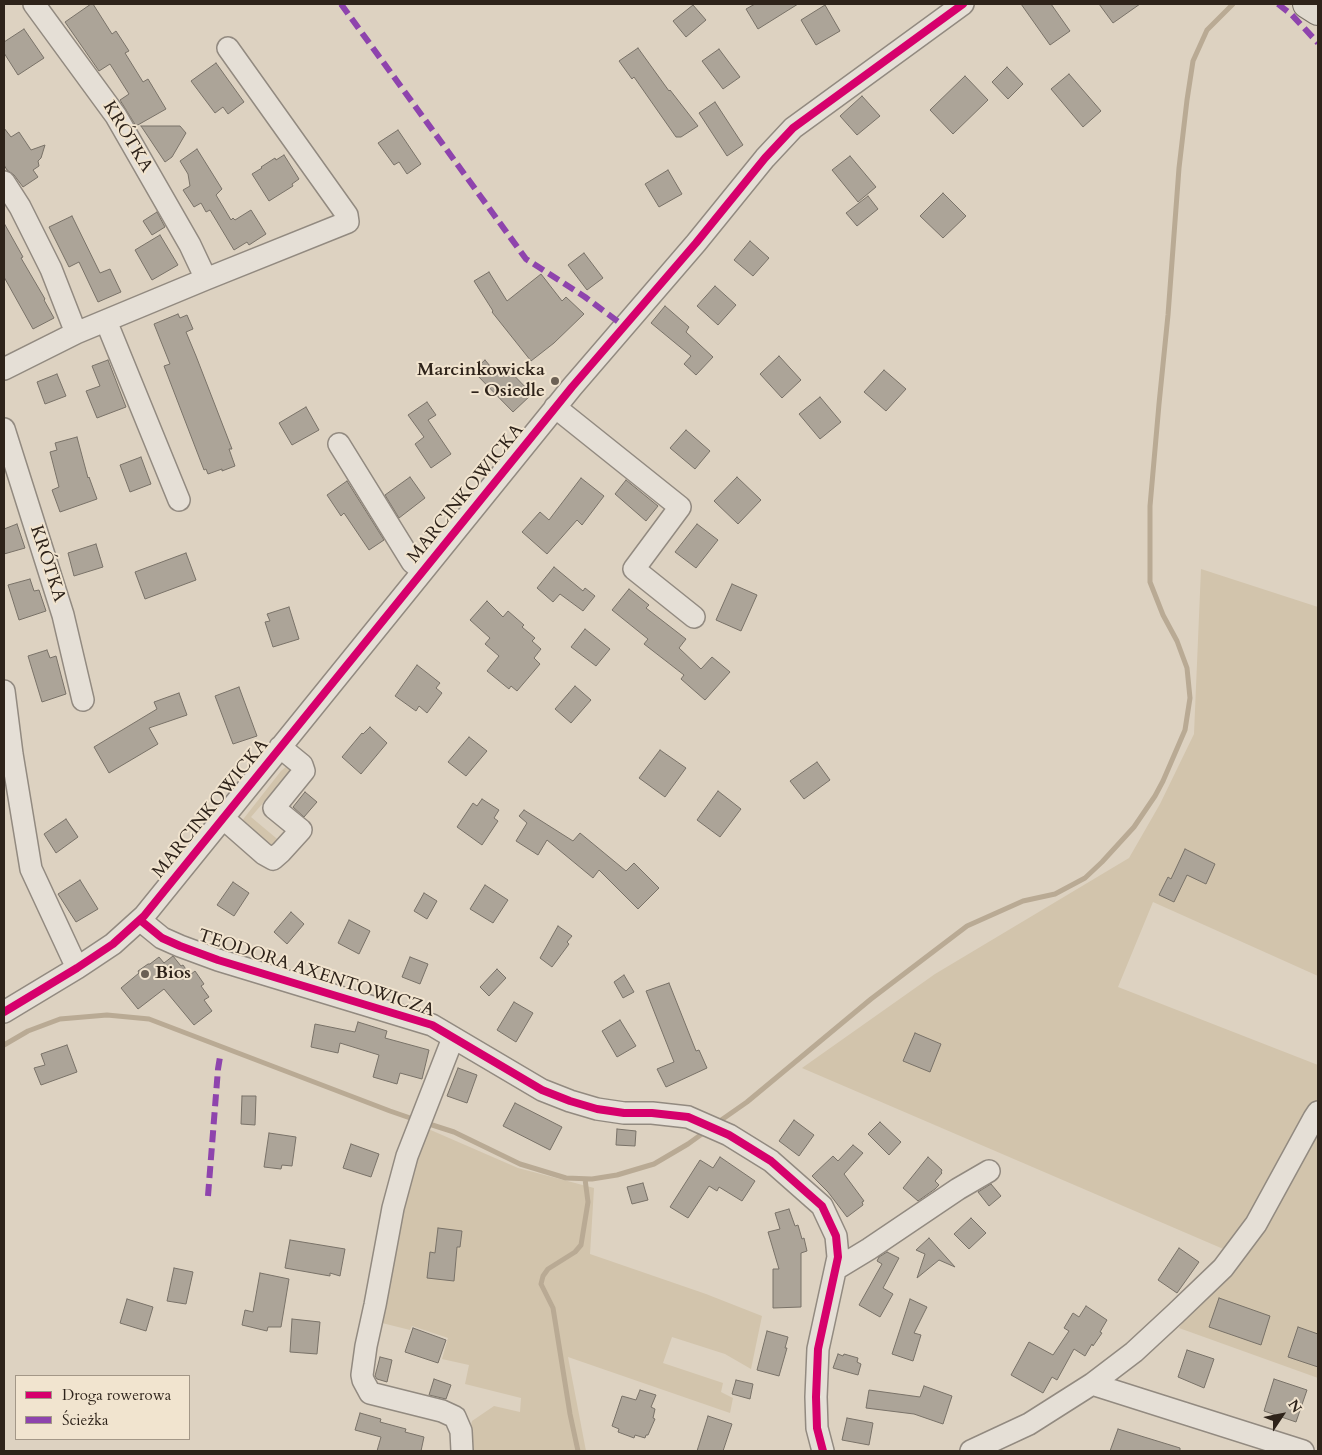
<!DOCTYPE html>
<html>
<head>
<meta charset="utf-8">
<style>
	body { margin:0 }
	#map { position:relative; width:1322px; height:1455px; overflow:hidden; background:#ddd2c1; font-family:Cardo,serif }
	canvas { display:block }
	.frame { position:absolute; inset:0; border:5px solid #2e231a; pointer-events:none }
	.legend { position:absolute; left:15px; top:1375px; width:175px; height:65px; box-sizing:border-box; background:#f1e4cf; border:1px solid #a39787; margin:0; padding:6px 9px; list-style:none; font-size:15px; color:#2e231a }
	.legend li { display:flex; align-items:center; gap:10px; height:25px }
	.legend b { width:25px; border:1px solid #a39787 }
	.north { position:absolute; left:1257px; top:1390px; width:50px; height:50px; -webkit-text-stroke:4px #f1e4cf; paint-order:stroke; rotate:56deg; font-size:14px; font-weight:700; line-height:20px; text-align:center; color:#2e231a }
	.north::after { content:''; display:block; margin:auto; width:18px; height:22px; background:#2e231a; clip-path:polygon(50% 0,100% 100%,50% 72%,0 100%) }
</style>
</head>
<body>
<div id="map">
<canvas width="1322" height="1455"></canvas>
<div class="frame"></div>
<ul class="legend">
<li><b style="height:6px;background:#d6006c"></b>Droga rowerowa</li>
<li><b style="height:6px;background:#8e44ad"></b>Ścieżka</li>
</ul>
<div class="north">N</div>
</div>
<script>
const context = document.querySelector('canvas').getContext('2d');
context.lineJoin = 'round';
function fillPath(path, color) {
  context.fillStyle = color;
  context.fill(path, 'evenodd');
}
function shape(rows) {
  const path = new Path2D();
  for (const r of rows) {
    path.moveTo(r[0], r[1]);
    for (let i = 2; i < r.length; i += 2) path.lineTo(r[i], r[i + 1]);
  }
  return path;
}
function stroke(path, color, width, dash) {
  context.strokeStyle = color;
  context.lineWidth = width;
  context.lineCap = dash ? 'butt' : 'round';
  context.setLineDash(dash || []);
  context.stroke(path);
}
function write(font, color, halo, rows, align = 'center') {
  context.font = font + ' Cardo,serif';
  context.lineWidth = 4;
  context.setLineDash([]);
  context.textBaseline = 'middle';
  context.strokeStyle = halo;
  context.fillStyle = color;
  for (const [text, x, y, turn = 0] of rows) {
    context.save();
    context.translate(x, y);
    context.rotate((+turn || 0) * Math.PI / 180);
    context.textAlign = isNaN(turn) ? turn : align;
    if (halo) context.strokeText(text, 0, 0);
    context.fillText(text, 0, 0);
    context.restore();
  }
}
fillPath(shape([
	[1201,569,1318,607,1318,976,1153,902,1118,987,1318,1065,1318,1378,1179,1328,1228,1251,802,1068,935,974,1129,858,1160,804,1194,734],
	[288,765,292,769,251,817,282,843,274,849,241,822,281,771],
	[426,1128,518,1168,594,1188,590,1254,706,1294,762,1316,751,1369,725,1354,672,1337,663,1363,723,1383,721,1392,733,1398,730,1413,568,1357,586,1451,465,1451,472,1421,494,1406,520,1412,521,1398,465,1384,469,1365,442,1359,448,1338,412,1326,410,1330,378,1322,387,1254]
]), '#d2c4ac');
stroke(shape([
	[4,1045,28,1031,60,1019,107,1015,149,1019,390,1111,416,1120],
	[426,1123,454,1132,520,1164,566,1178,592,1179,617,1175,654,1164,688,1144,706,1131],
	[717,1123,747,1102,871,999,967,926,1023,901,1055,894,1085,878,1102,862,1134,827,1155,796,1163,781,1185,730,1190,698,1187,668,1177,641,1163,615,1150,582,1150,506,1159,404,1168,315,1179,168,1187,100,1193,61,1207,30,1233,4],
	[578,1451,570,1414,553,1308,541,1284,543,1276,548,1269,575,1252,581,1245,588,1202,585,1179]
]), '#b9aa94', 5);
const building = shape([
	[91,4,93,4,112,34,116,31,129,51,125,53,143,82,148,79,166,109,136,126,120,100,129,94,110,64,99,71,65,22,91,4],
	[755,4,798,4,758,29,746,9,755,4],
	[1021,4,1051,4,1070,31,1050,45,1021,4],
	[1099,4,1140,4,1113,23,1099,4],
	[693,5,706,20,686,37,673,21,693,5],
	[825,5,840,31,816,45,801,20,825,5],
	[24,29,44,58,18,75,4,53,4,42,24,29],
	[638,48,669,91,670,90,698,126,681,137,676,137,634,77,632,79,619,61,638,48],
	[719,49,740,77,723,89,702,61,719,49],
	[216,63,244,102,228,114,223,107,215,113,191,81,216,63],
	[1007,67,1023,84,1008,99,992,82,1007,67],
	[1069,74,1101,111,1083,127,1051,89,1069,74],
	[965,76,988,100,953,134,930,110,965,76],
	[862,96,880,116,857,135,840,116,862,96],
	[715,102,743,145,727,156,699,113,715,102],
	[141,126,180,126,186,133,172,157,165,162,141,126],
	[4,128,11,137,19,132,31,150,45,145,41,158,38,161,39,166,33,170,38,177,23,187,14,175,7,170,4,165,4,128],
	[398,130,421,164,407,174,399,162,394,165,378,143,398,130],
	[197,149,222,189,216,195,231,220,233,218,235,220,251,210,266,234,249,245,247,242,234,250,210,210,206,212,201,203,194,207,183,190,190,186,188,174,180,161,197,149],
	[284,155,299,179,292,184,293,186,269,201,252,174,262,168,261,167,275,158,276,160,284,155],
	[850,156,876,187,858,202,832,170,850,156],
	[668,170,682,194,659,207,645,184,668,170],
	[943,193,966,216,943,238,920,216,943,193],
	[868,196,878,209,857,226,846,213,868,196],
	[157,212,165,227,152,235,143,221,157,212],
	[72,216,100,273,110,269,121,292,98,302,79,262,69,267,49,227,72,216],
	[4,223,23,257,21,258,45,299,44,300,54,318,33,329,4,277,4,223],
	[160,235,178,265,152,280,135,250,160,235],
	[750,241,769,258,753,276,734,260,750,241],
	[584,253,603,278,587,290,568,265,584,253],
	[489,272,507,301,541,274,562,301,566,297,584,314,554,343,531,361,492,312,493,311,474,281,489,272],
	[715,286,736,305,718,325,697,306,715,286],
	[665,306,689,327,686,332,713,357,696,375,684,364,691,356,651,323,665,306],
	[178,314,180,318,187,315,193,329,186,332,196,356,232,449,229,449,235,466,222,471,222,469,208,474,206,469,204,470,164,366,170,364,154,324,178,314],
	[779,356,801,380,782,398,760,374,779,356],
	[108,360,126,407,97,418,86,391,100,386,92,366,108,360],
	[485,360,496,373,504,365,532,394,513,412,473,371,485,360],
	[884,370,906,389,886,411,864,392,884,370],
	[57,374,66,396,45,404,37,382,57,374],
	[820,397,841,422,820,439,799,414,820,397],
	[427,402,436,415,428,420,451,454,431,468,415,444,424,437,408,415,427,402],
	[306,407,319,430,292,445,279,423,306,407],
	[686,430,710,451,695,469,670,448,686,430],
	[77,437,88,478,89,477,97,499,60,512,52,490,59,487,50,452,57,450,55,443,77,437],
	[141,457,151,484,130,492,120,465,141,457],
	[410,477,425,498,399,518,385,495,410,477],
	[737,477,761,500,738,524,714,501,737,477],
	[581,478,604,496,582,525,577,520,547,554,522,532,540,512,549,520,581,478],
	[626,480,658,506,646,521,615,494,626,480],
	[347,481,384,540,369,550,344,513,341,516,327,495,347,481],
	[17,524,25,548,4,554,4,529,17,524],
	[697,524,718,540,696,568,675,552,697,524],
	[96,544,103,567,74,576,68,553,96,544],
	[186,553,196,580,145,599,135,572,186,553],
	[554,567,583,591,585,588,595,596,583,611,560,594,553,602,537,588,554,567],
	[30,579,34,591,39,590,46,611,19,620,8,585,30,579],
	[732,584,757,595,741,631,716,620,732,584],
	[629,589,649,605,646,608,686,639,679,648,701,669,712,657,730,672,705,700,681,679,684,675,644,644,648,639,612,610,629,589],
	[487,601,503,617,508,611,524,625,522,627,535,638,532,641,541,649,534,658,540,664,517,691,511,686,509,689,487,671,499,656,485,644,490,638,470,620,487,601],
	[289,607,299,639,273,647,265,622,270,621,267,614,289,607],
	[585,629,610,649,596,666,571,647,585,629],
	[47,650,50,658,56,656,66,694,42,702,28,656,47,650],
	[417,665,440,683,436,688,442,693,427,713,419,706,416,711,395,696,417,665],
	[575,686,591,700,571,723,555,709,575,686],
	[239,687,257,736,233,744,215,696,239,687],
	[179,693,187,715,149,728,158,744,109,773,94,747,157,709,154,702,179,693],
	[370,727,387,743,361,774,342,757,362,733,363,734,370,727],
	[469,737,487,751,466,776,448,762,469,737],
	[660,750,686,768,665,797,639,778,660,750],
	[817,762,830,780,804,799,790,781,817,762],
	[718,791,741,809,720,837,697,820,718,791],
	[305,792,317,802,304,817,293,807,305,792],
	[482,799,499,810,494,818,498,821,482,845,457,827,473,803,477,806,482,799],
	[524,810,573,841,580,833,626,871,634,863,659,888,638,909,599,870,593,878,547,840,538,855,516,841,527,823,519,816,524,810],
	[66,819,78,837,56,853,44,834,66,819],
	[1185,849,1215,864,1206,884,1187,875,1174,902,1159,895,1168,877,1171,879,1185,849],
	[80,880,98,909,76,922,58,894,80,880],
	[233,882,249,893,234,916,217,905,233,882],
	[485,885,508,900,493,923,470,909,485,885],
	[424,893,437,901,427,919,414,911,424,893],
	[291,912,304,924,287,944,274,932,291,912],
	[349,920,370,931,359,954,338,943,349,920],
	[558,926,572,936,567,942,569,944,552,967,540,958,558,926],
	[173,956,181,966,183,965,190,975,195,971,204,984,201,986,209,997,204,1000,212,1011,194,1025,164,989,138,1009,121,988,139,973,138,971,148,964,150,964,159,957,164,963,173,956],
	[410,957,428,964,420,984,402,977,410,957],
	[497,969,506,978,489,996,480,987,497,969],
	[624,975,634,992,623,998,614,982,624,975],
	[669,983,696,1051,699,1050,707,1068,666,1087,657,1069,674,1062,646,991,669,983],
	[514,1002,533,1013,516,1042,497,1030,514,1002],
	[620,1020,636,1046,617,1057,602,1031,620,1020],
	[358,1022,387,1031,385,1038,429,1050,422,1079,400,1073,397,1084,373,1077,379,1055,340,1043,338,1053,311,1047,315,1024,355,1032,358,1022],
	[915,1033,941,1044,930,1072,903,1061,915,1033],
	[67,1045,77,1072,41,1085,34,1068,45,1065,41,1054,67,1045],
	[458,1068,477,1075,467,1103,447,1096,458,1068],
	[242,1096,256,1096,255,1125,241,1124,242,1096],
	[515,1103,562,1127,550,1150,503,1126,515,1103],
	[794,1120,814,1135,799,1156,779,1141,794,1120],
	[880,1122,901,1142,889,1155,868,1134,880,1122],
	[617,1129,636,1131,635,1146,616,1145,617,1129],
	[269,1133,296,1137,292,1166,282,1165,281,1169,264,1167,269,1133],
	[351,1144,379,1154,371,1177,343,1168,351,1144],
	[853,1145,863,1153,844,1174,864,1201,862,1202,863,1205,847,1217,828,1192,812,1176,833,1156,838,1161,853,1145],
	[720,1157,755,1181,742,1201,719,1187,717,1191,709,1186,688,1218,670,1207,700,1160,713,1168,720,1157],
	[928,1157,942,1170,941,1172,942,1173,935,1181,939,1185,935,1189,918,1201,903,1188,928,1157],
	[643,1183,648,1200,632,1204,627,1187,643,1183],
	[991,1184,1001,1196,989,1206,978,1192,991,1184],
	[789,1209,795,1226,798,1225,802,1239,804,1238,807,1251,801,1253,801,1307,773,1308,773,1269,779,1269,768,1232,780,1229,775,1213,789,1209],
	[971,1218,986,1233,969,1249,954,1234,971,1218],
	[438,1228,462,1231,460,1247,457,1247,454,1281,427,1278,430,1252,435,1253,438,1228],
	[929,1238,955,1267,939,1260,917,1278,925,1254,916,1250,929,1238],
	[290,1240,345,1249,340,1276,330,1273,330,1276,285,1268,290,1240],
	[1179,1248,1199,1262,1177,1293,1158,1280,1179,1248],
	[887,1252,899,1258,883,1288,893,1294,880,1317,859,1305,882,1264,877,1261,879,1257,887,1252],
	[174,1268,193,1272,186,1304,167,1301,174,1268],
	[260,1273,289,1279,281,1327,268,1327,267,1331,242,1325,245,1310,253,1312,260,1273],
	[1219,1298,1270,1316,1261,1345,1209,1327,1219,1298],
	[127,1299,153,1307,146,1331,120,1323,127,1299],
	[910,1299,927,1307,914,1333,921,1335,913,1361,892,1354,910,1299],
	[1086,1306,1107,1320,1100,1332,1102,1333,1093,1346,1092,1344,1085,1356,1074,1349,1057,1380,1052,1377,1043,1393,1011,1375,1029,1342,1053,1355,1069,1331,1064,1328,1073,1313,1079,1317,1086,1306],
	[292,1319,320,1322,317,1354,290,1352,292,1319],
	[1298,1327,1318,1334,1318,1367,1288,1357,1298,1327],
	[413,1328,446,1340,438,1363,405,1352,413,1328],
	[767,1331,788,1337,785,1348,787,1348,779,1376,757,1370,767,1331],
	[1187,1350,1214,1359,1204,1388,1178,1377,1187,1350],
	[838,1354,843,1356,844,1354,858,1358,857,1362,861,1364,858,1375,833,1368,838,1354],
	[380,1357,392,1360,387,1382,377,1379,375,1376,380,1357],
	[434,1379,451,1385,446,1399,429,1395,434,1379],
	[1274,1379,1307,1390,1296,1422,1264,1411,1274,1379],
	[736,1380,753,1384,750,1399,732,1394,736,1380],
	[924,1386,952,1396,943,1424,914,1414,866,1408,869,1390,920,1397,924,1386],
	[640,1390,656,1395,651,1407,655,1409,653,1418,655,1419,648,1435,646,1435,645,1438,635,1435,634,1438,618,1432,619,1429,612,1426,622,1396,636,1400,640,1390],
	[360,1413,381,1419,380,1422,406,1429,405,1432,424,1437,421,1451,377,1451,381,1437,355,1430,360,1413],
	[708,1416,732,1424,723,1451,697,1451,708,1416],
	[847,1418,873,1423,869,1445,842,1440,847,1418],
	[1118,1429,1180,1448,1180,1451,1110,1451,1118,1429]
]);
fillPath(building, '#aca498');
stroke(building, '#797268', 1);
const minor = shape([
	[34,4,116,116,190,245,206,279],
	[4,182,20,207,51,269,76,333],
	[106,321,179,500],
	[4,369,76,333,206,279,348,222,347,215,228,48],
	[555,407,680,507,634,569,694,617],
	[4,429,63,615,83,700],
	[339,444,412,562,423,571],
	[4,691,12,754,31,869,77,968],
	[223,818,264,854,273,859,281,852,301,830,274,808,304,771,302,765,280,747],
	[140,920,162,938,180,946,218,960,432,1025,542,1090,570,1101,597,1109,624,1113,652,1113,688,1117,729,1135,771,1161,822,1206,836,1236,838,1257,818,1349,816,1397,817,1428,823,1451],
	[4,1012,77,968,113,944,144,916,572,387,696,243,765,158,793,128,963,4],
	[453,1038,407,1156,393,1208,375,1305,366,1346,362,1375,363,1380,370,1393,442,1411,455,1417,461,1431,462,1451],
	[836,1269,869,1249,958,1189,989,1171],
	[1092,1384,1303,1451],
	[971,1451,1029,1424,1092,1384,1134,1352,1175,1314,1223,1268,1256,1224,1314,1118,1318,1112]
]);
const major = shape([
	[1307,4,1318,11]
]);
stroke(minor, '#928a80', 24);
stroke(major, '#797268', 30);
stroke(minor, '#e5dfd6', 21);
stroke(major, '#e0dacf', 28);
stroke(shape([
	[341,4,526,259,585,297,624,326],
	[1278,4,1292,15,1318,43],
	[208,1196,218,1069,220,1057]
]), '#8e44ad', 6, [12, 6]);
stroke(shape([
	[140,920,162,938,180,946,218,960,432,1025,542,1090,570,1101,597,1109,624,1113,652,1113,688,1117,729,1135,771,1161,822,1206,836,1236,838,1257,818,1349,816,1397,817,1428,823,1451],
	[4,1012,77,968,113,944,144,916,572,387,696,243,765,158,793,128,963,4]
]), '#d6006c', 8);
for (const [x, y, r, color] of [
	[555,381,5,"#6b6054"],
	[145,974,5,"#6b6054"]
]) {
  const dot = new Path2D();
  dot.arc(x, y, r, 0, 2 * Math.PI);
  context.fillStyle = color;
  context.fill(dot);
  stroke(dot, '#f1e4cf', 2);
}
write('18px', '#2e231a', '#f1e4cf', [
	["KRÓTKA",127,137,59],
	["MARCINKOWICKA",466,494,-51],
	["KRÓTKA",47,564,72],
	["MARCINKOWICKA",211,809,-51],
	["TEODORA AXENTOWICZA",316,974,18]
]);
write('bold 18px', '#2e231a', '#f1e4cf', [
	["Marcinkowicka",545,371],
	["- Osiedle",545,392],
	["Bios",155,974,"left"]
], 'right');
</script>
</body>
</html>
